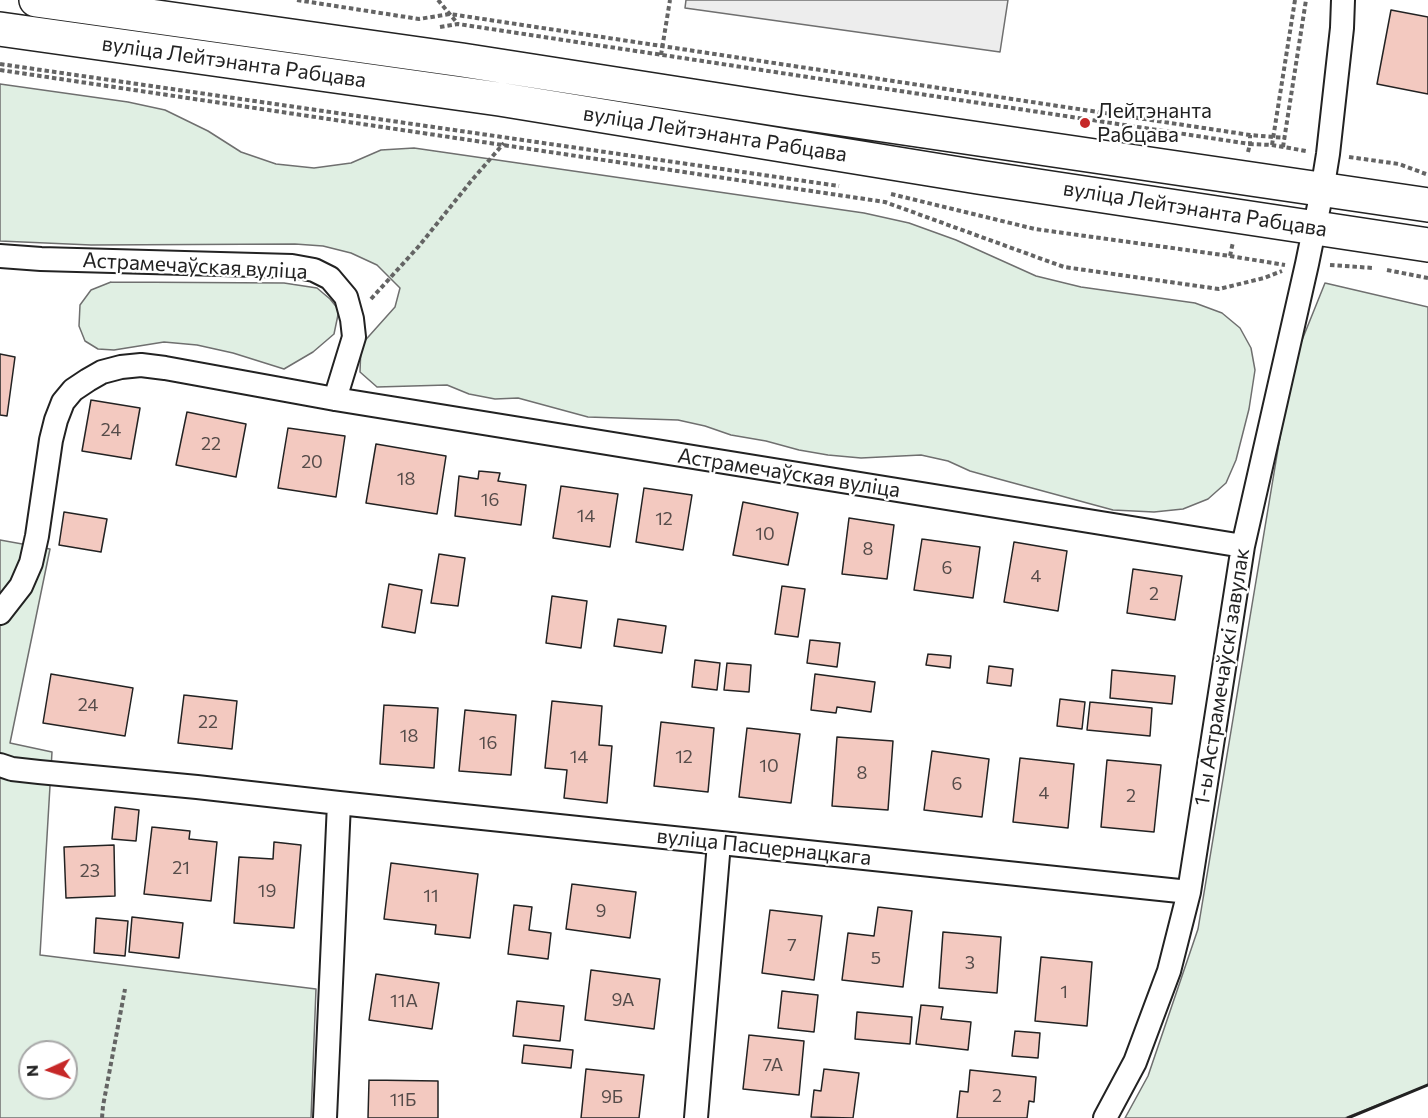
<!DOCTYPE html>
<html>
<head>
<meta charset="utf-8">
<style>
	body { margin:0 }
	#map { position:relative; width:1428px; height:1118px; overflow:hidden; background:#fff; font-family:Commissioner,sans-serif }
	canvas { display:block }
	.north { position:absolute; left:18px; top:1040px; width:60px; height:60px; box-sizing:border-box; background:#fff; border:2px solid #a7a7a7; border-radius:50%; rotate:267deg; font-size:16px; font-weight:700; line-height:24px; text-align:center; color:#222 }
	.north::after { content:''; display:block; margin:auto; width:21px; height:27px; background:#c62828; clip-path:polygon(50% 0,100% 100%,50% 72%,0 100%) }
</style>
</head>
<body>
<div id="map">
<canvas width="1428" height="1118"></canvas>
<div class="north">N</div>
</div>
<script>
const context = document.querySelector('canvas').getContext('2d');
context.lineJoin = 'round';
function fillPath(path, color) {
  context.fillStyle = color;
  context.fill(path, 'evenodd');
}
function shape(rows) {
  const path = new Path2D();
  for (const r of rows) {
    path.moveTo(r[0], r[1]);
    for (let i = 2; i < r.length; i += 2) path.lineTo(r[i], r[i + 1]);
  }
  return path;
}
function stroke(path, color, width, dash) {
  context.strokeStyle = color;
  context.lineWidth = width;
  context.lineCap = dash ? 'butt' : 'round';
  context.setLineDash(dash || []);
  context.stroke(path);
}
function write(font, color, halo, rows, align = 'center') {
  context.font = font + ' Commissioner,sans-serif';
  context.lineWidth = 4.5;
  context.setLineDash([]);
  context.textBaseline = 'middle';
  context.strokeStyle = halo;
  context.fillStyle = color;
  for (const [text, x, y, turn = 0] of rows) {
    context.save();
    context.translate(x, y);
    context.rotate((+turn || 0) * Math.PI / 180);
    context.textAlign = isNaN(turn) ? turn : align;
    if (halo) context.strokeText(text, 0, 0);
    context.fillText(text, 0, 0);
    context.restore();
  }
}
const green = shape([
	[0,84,128,102,165,110,208,131,241,152,276,164,314,168,351,163,381,150,414,148,864,213,909,223,956,240,1036,276,1081,287,1195,303,1222,313,1240,328,1251,348,1255,370,1249,409,1236,460,1226,483,1208,499,1183,509,1154,512,1113,510,995,478,970,471,948,461,921,455,861,458,828,455,799,450,766,441,731,435,705,426,678,420,588,417,518,398,495,399,469,394,447,385,377,387,360,372,361,345,395,307,400,288,377,265,351,253,323,246,295,244,91,245,0,241,0,84],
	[111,282,284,283,317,288,330,299,339,310,334,334,313,352,284,369,233,353,197,345,164,342,114,350,98,349,85,341,79,326,80,305,91,290,111,282],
	[1325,283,1428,307,1428,1085,1345,1118,1125,1118,1148,1076,1198,929,1292,365,1325,283],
	[0,540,50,549,10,743,52,752,40,955,316,989,311,1118,0,1118,0,540],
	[30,1052,66,1052,66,1088,30,1088,30,1052]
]);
fillPath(green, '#e0efe3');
stroke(green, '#6f6f6f', 1.5);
const parking = shape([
	[686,0,1008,0,1000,52,685,8,686,0]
]);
fillPath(parking, '#ededed');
stroke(parking, '#6f6f6f', 1.5);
const building = shape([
	[1391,10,1428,17,1428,94,1377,84,1391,10],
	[0,354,15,357,7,416,0,415,0,354],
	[91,400,140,408,131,459,82,451,91,400],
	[187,412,246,424,236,477,176,465,187,412],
	[288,428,345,436,336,497,278,488,288,428],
	[376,444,446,456,437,514,366,503,376,444],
	[479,471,500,473,498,481,526,485,521,525,455,516,459,476,478,479,479,471],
	[561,486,618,494,610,547,553,538,561,486],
	[644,488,692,495,683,550,636,542,644,488],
	[743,502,798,513,788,565,733,555,743,502],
	[64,512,107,519,101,552,59,545,64,512],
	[849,518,894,525,887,579,842,574,849,518],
	[922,539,980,547,973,598,914,590,922,539],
	[1014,542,1067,551,1058,611,1004,602,1014,542],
	[439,554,465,558,458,606,431,603,439,554],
	[1133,569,1182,576,1175,620,1127,613,1133,569],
	[389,584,422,590,415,633,382,627,389,584],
	[782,586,805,589,798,637,775,634,782,586],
	[552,596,587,601,581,648,546,643,552,596],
	[618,619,666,626,662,653,614,646,618,619],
	[810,640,840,643,837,667,807,663,810,640],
	[928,654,951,656,950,668,926,665,928,654],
	[695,660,720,663,717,690,692,687,695,660],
	[727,663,751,665,749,692,724,690,727,663],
	[989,666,1013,669,1011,686,987,683,989,666],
	[1112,670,1175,676,1172,704,1110,698,1112,670],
	[51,674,133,688,125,736,43,723,51,674],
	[815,674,875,682,871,712,837,707,836,713,811,710,815,674],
	[184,695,237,701,232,749,178,743,184,695],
	[1060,699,1085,702,1082,729,1057,726,1060,699],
	[552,701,602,706,599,745,612,746,607,803,564,798,567,770,545,768,552,701],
	[1090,702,1152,708,1150,736,1087,730,1090,702],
	[384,705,438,708,434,768,380,764,384,705],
	[465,710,516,715,511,775,459,771,465,710],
	[661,722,714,728,708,792,654,786,661,722],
	[747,728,800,734,791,803,739,797,747,728],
	[837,737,893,741,888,810,832,806,837,737],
	[932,751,989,759,982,817,924,810,932,751],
	[1020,758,1074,764,1068,828,1013,822,1020,758],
	[1107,760,1161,765,1154,832,1101,827,1107,760],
	[115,807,139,810,136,841,112,839,115,807],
	[152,827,190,831,189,839,217,842,211,901,144,894,152,827],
	[274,842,301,845,294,928,234,923,239,857,273,859,274,842],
	[114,845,115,896,66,898,64,847,114,845],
	[391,863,478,874,470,938,435,934,436,925,384,919,391,863],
	[572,884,636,892,630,938,566,929,572,884],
	[514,905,532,907,529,930,551,933,548,959,508,954,514,905],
	[878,907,912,911,903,987,842,980,848,933,874,936,878,907],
	[770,910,822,916,814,980,762,973,770,910],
	[132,917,183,923,179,958,129,952,132,917],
	[96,918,128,921,125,956,94,953,96,918],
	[943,932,1001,937,997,993,939,988,943,932],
	[1041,957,1092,962,1087,1026,1035,1021,1041,957],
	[591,970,660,979,654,1029,585,1020,591,970],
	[376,974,439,983,432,1029,369,1020,376,974],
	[782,991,818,995,814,1032,778,1028,782,991],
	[517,1001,564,1006,560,1041,513,1036,517,1001],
	[921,1005,943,1007,941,1019,971,1022,968,1050,916,1044,921,1005],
	[857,1012,912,1017,910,1044,855,1039,857,1012],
	[1015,1031,1040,1033,1038,1058,1012,1056,1015,1031],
	[749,1035,804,1041,799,1095,743,1089,749,1035],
	[524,1045,573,1050,571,1068,522,1063,524,1045],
	[586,1069,644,1075,639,1118,581,1118,586,1069],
	[824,1069,859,1073,853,1118,811,1117,814,1090,821,1091,824,1069],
	[970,1070,1036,1077,1034,1102,1029,1101,1027,1118,957,1118,960,1091,968,1092,970,1070],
	[369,1080,438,1081,438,1118,368,1118,369,1080]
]);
fillPath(building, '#f3c9c0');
stroke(building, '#222', 1.5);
const minor = shape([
	[0,256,41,259,292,266,314,270,330,278,346,297,352,319,354,337,335,399],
	[0,613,21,586,31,563,37,536,51,440,56,420,63,402,73,390,88,380,102,372,121,367,141,365,165,368,335,399,1243,546],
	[0,765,12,769,39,772,197,787,339,803,1189,892],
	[325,1118,339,803],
	[696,1118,719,843],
	[1105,1118,1135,1062,1169,971,1189,892,1243,546,1307,264,1322,191,1328,154,1342,28,1343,0]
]);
const trunk = shape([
	[36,0,462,60,795,112,1428,205],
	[0,29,499,99,978,177,1428,245]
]);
stroke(minor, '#222', 26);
stroke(trunk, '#222', 36);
stroke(shape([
	[297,0,419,19,450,14,1250,135,1285,138],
	[438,0,458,24],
	[440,27,458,24,1250,144,1250,135],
	[661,55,670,0],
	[0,64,839,186],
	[0,70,885,202,1064,267,1219,289,1264,278,1282,271],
	[1272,145,1295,0],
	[1283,147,1306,0],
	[1248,152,1250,144,1272,145,1306,151],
	[1349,157,1399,164,1426,174],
	[891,194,1035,229,1230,256,1285,265],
	[1230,256,1233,242],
	[1330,265,1373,268],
	[1387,270,1428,278],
	[371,299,419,246,472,180,504,143],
	[102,1118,103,1106,125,989]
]), '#646464', 4, [4.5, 3]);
stroke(minor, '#fff', 22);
stroke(trunk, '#fff', 33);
stroke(shape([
	[1348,1118,1428,1085]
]), '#222', 3);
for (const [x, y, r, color] of [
	[1085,123,6,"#c62828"]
]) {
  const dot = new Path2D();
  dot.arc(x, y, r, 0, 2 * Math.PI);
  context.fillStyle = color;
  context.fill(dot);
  stroke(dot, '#fff', 2);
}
write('18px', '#564c4a', null, [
	["24",111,430],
	["22",211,444],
	["20",312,462],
	["18",406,479],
	["16",490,500],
	["14",586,516],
	["12",664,519],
	["10",765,534],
	["8",868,549],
	["6",947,568],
	["4",1036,576],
	["2",1154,594],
	["24",88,705],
	["22",208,722],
	["18",409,736],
	["16",488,743],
	["14",579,757],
	["12",684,757],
	["10",769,766],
	["8",862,773],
	["6",957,784],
	["4",1044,793],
	["2",1131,796],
	["21",181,868],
	["23",90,871],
	["19",267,891],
	["11",431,896],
	["9",601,911],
	["7",792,945],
	["5",876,958],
	["3",970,963],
	["1",1064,992],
	["9А",623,1000],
	["11А",404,1001],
	["7А",773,1065],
	["2",997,1096],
	["9Б",612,1097],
	["11Б",403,1100]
]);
write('21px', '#222', '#fff', [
	["вуліца Лейтэнанта Рабцава",234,62,8],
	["вуліца Лейтэнанта Рабцава",715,134,9],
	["вуліца Лейтэнанта Рабцава",1195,209,9],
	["Астрамечаўская вуліца",195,266,3],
	["Астрамечаўская вуліца",789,473,9],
	["1-ы Астрамечаўскі завулак",1222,677,-81],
	["вуліца Пасцернацкага",764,847,6]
]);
write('21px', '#222', '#fff', [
	["Лейтэнанта",1097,111],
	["Рабцава",1097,135]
], 'left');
</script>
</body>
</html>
